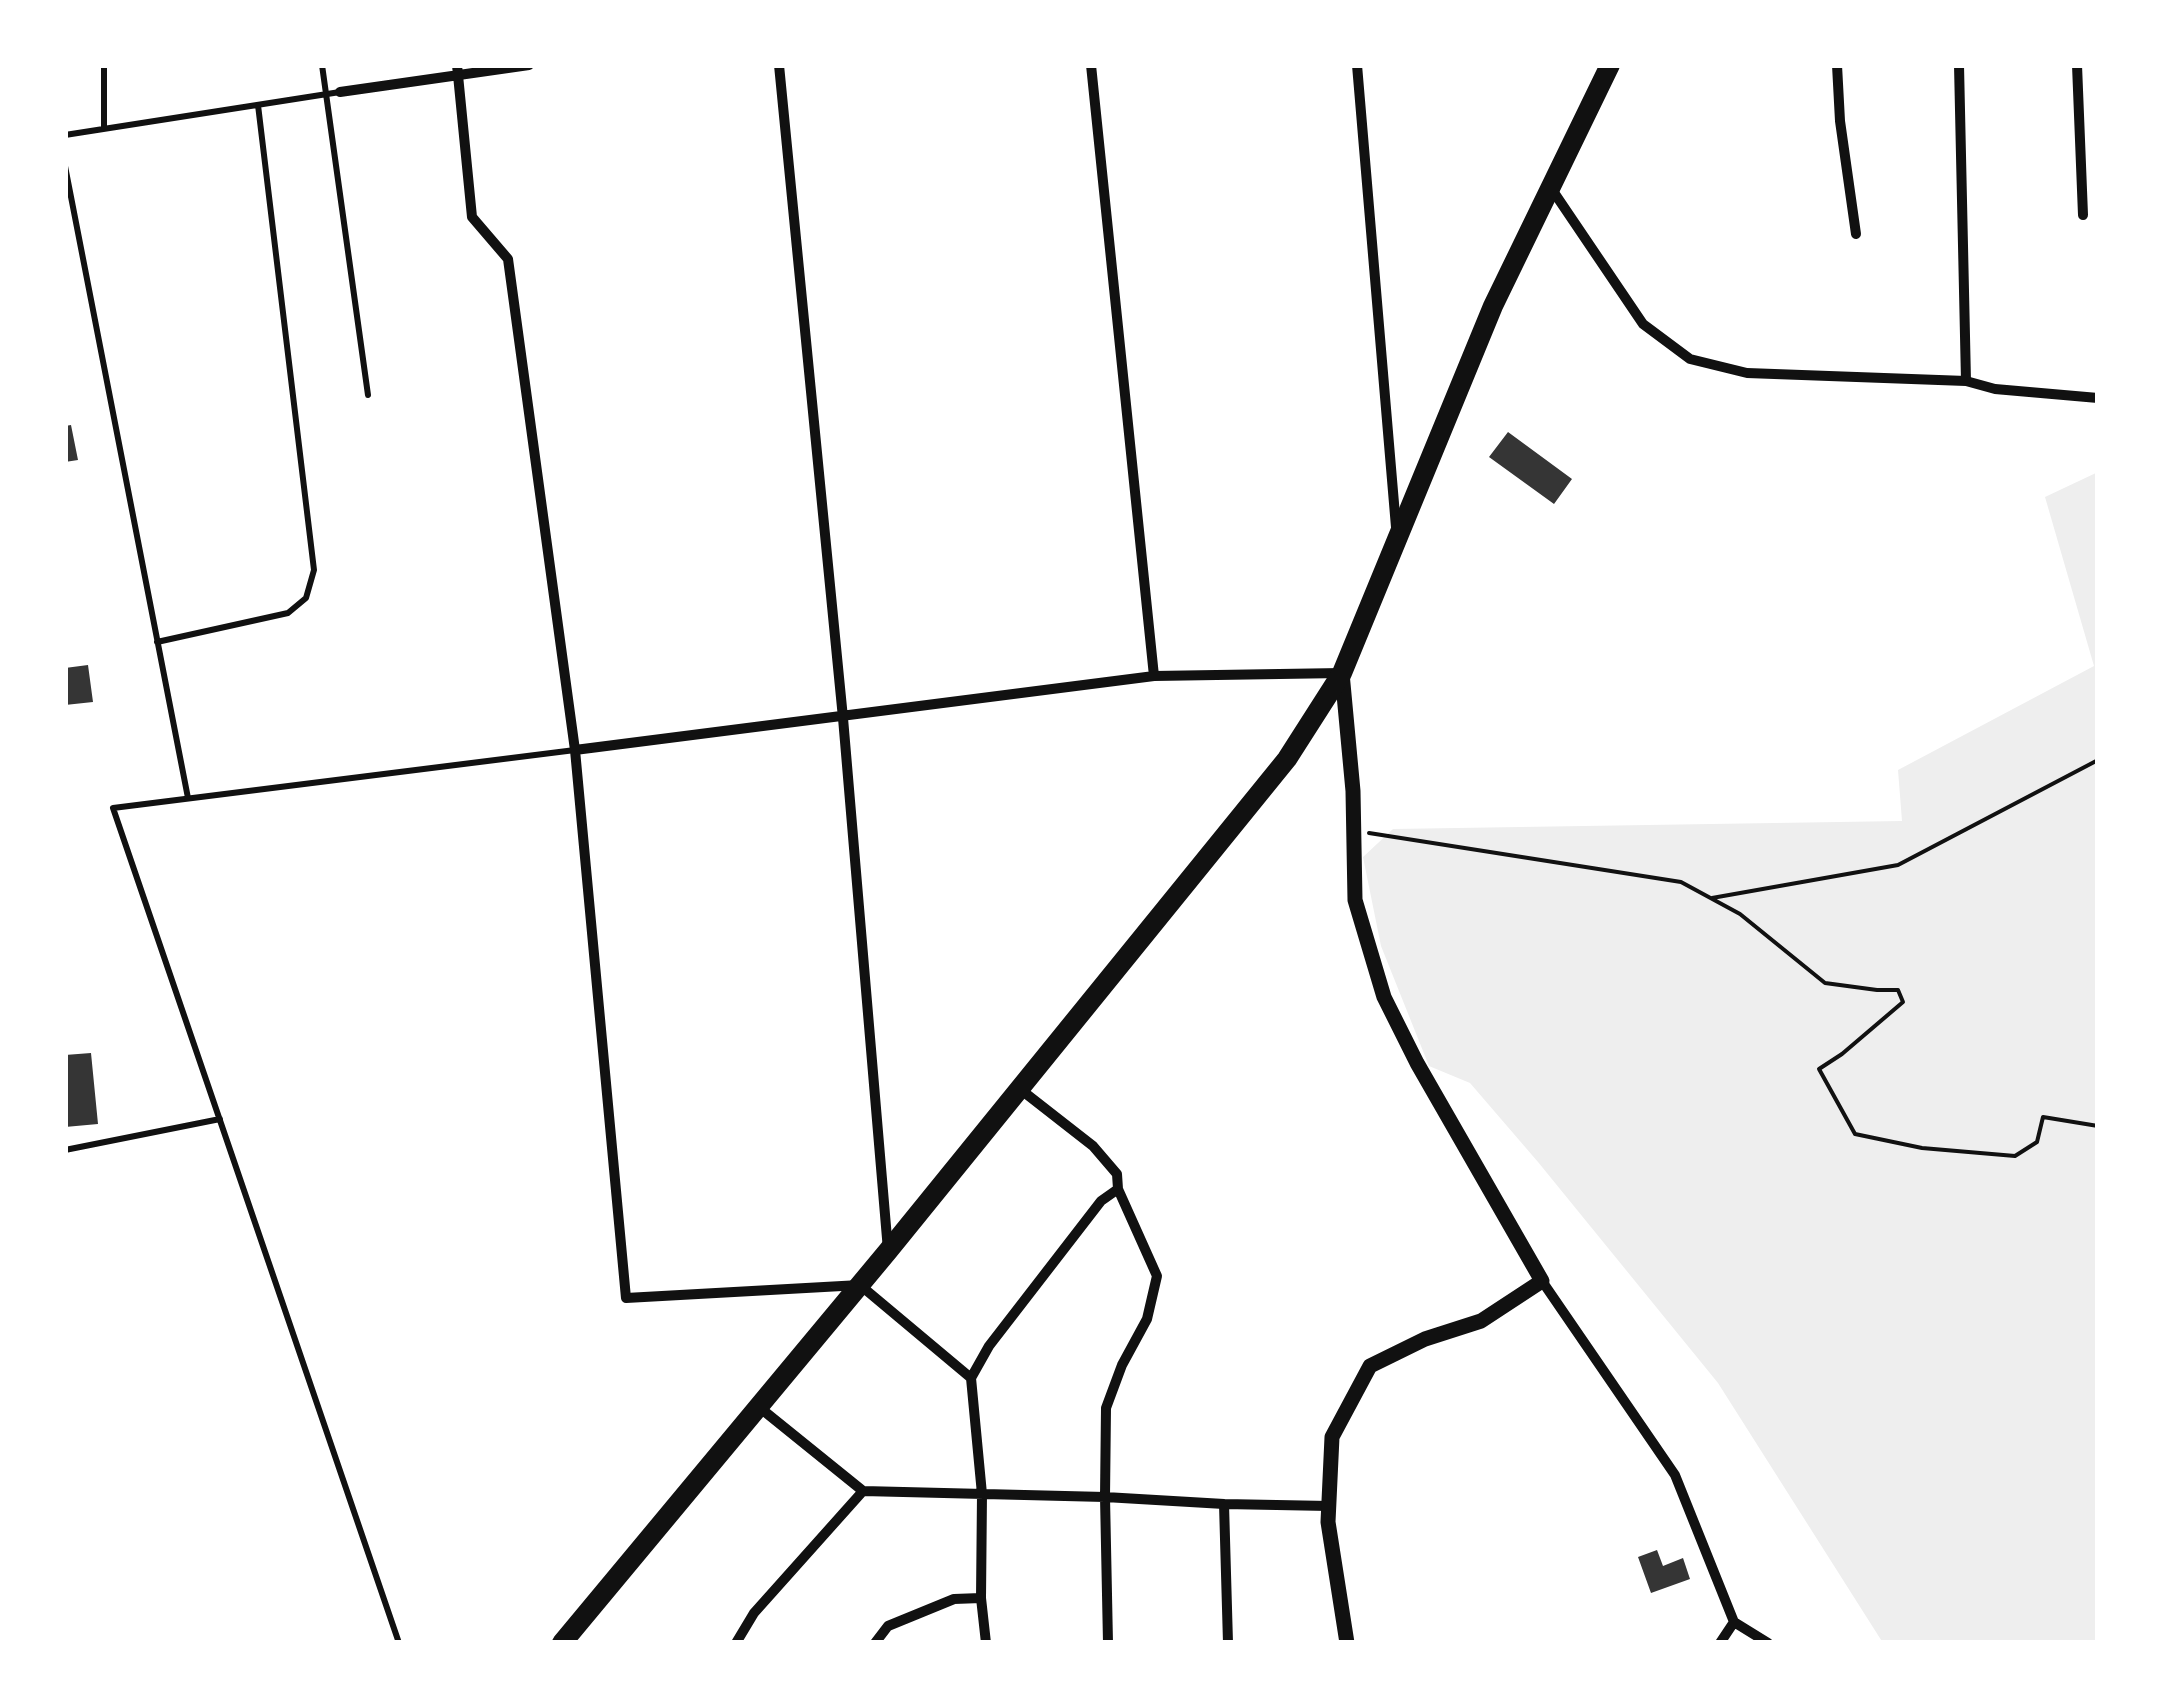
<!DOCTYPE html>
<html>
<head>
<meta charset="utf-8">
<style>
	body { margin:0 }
	#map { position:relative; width:2163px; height:1708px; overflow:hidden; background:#fff; font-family:Cabin,sans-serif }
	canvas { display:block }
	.frame { position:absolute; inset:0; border:68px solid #fff; pointer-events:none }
</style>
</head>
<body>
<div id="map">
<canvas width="2163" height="1708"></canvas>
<div class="frame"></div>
</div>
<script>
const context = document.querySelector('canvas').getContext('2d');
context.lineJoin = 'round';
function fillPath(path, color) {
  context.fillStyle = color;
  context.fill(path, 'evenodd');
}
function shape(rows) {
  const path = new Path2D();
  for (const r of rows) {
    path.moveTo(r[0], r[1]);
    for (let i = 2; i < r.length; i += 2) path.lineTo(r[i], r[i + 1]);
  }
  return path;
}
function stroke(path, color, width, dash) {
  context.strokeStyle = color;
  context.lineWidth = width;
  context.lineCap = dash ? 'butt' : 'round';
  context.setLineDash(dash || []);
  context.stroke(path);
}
fillPath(shape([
	[2098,472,2098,1643,1883,1643,1718,1383,1538,1162,1470,1083,1429,1066,1381,946,1363,857,1393,829,1902,821,1898,770,2094,666,2045,497]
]), '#eee');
fillPath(shape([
	[71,425,78,460,65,462,65,426],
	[1508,432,1572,479,1554,504,1489,457],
	[88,665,93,702,65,705,65,668],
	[91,1053,98,1124,65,1127,65,1055],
	[1657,1550,1663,1566,1683,1558,1690,1579,1651,1593,1638,1557]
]), '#353535');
stroke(shape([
	[1369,833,1681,882,1740,914,1825,983,1877,990,1898,990,1903,1002,1842,1054,1819,1069,1855,1134,1922,1148,2015,1156,2037,1142,2043,1117,2098,1126],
	[1712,898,1898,865,2098,760]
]), '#111', 4);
stroke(shape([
	[104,65,104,129],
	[322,65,368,395],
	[65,135,340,92],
	[65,166,188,798],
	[157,642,288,613,306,598,314,570,258,105],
	[65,1150,220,1119],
	[399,1643,113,808,575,750]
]), '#111', 6);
stroke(shape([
	[457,65,472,217,508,259,575,750,626,1298,860,1285,971,1378],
	[779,65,843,718,888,1250],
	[1357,65,1396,527],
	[1837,65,1840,121,1856,234],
	[1959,65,1966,381],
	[2077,65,2083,215],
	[340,92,529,65],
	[1551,188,1643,324,1690,359,1747,373,1966,381,1995,389,2098,398],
	[1154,676,1342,673],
	[575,750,1154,676,1091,65],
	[1020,1089,1093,1146,1117,1174,1118,1189,1157,1276,1147,1319,1122,1365,1106,1408,1105,1497,1108,1643],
	[1542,1281,1675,1475,1734,1622,1768,1643],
	[759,1407,863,1491,1105,1497,1224,1504,1228,1643],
	[1224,1504,1329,1506],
	[736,1643,754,1613,863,1491],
	[875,1643,888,1626,954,1599,981,1598],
	[986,1643,981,1598,982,1494,971,1378,989,1346,1101,1201,1118,1189],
	[1720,1643,1734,1622]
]), '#111', 10);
stroke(shape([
	[1342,673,1353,791,1355,900,1384,997,1417,1063,1542,1281,1481,1321,1425,1339,1370,1366,1332,1437,1328,1522,1347,1643]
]), '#111', 15);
stroke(shape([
	[562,1643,888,1251,1287,759,1342,673,1493,306,1610,65]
]), '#111', 20);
</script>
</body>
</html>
